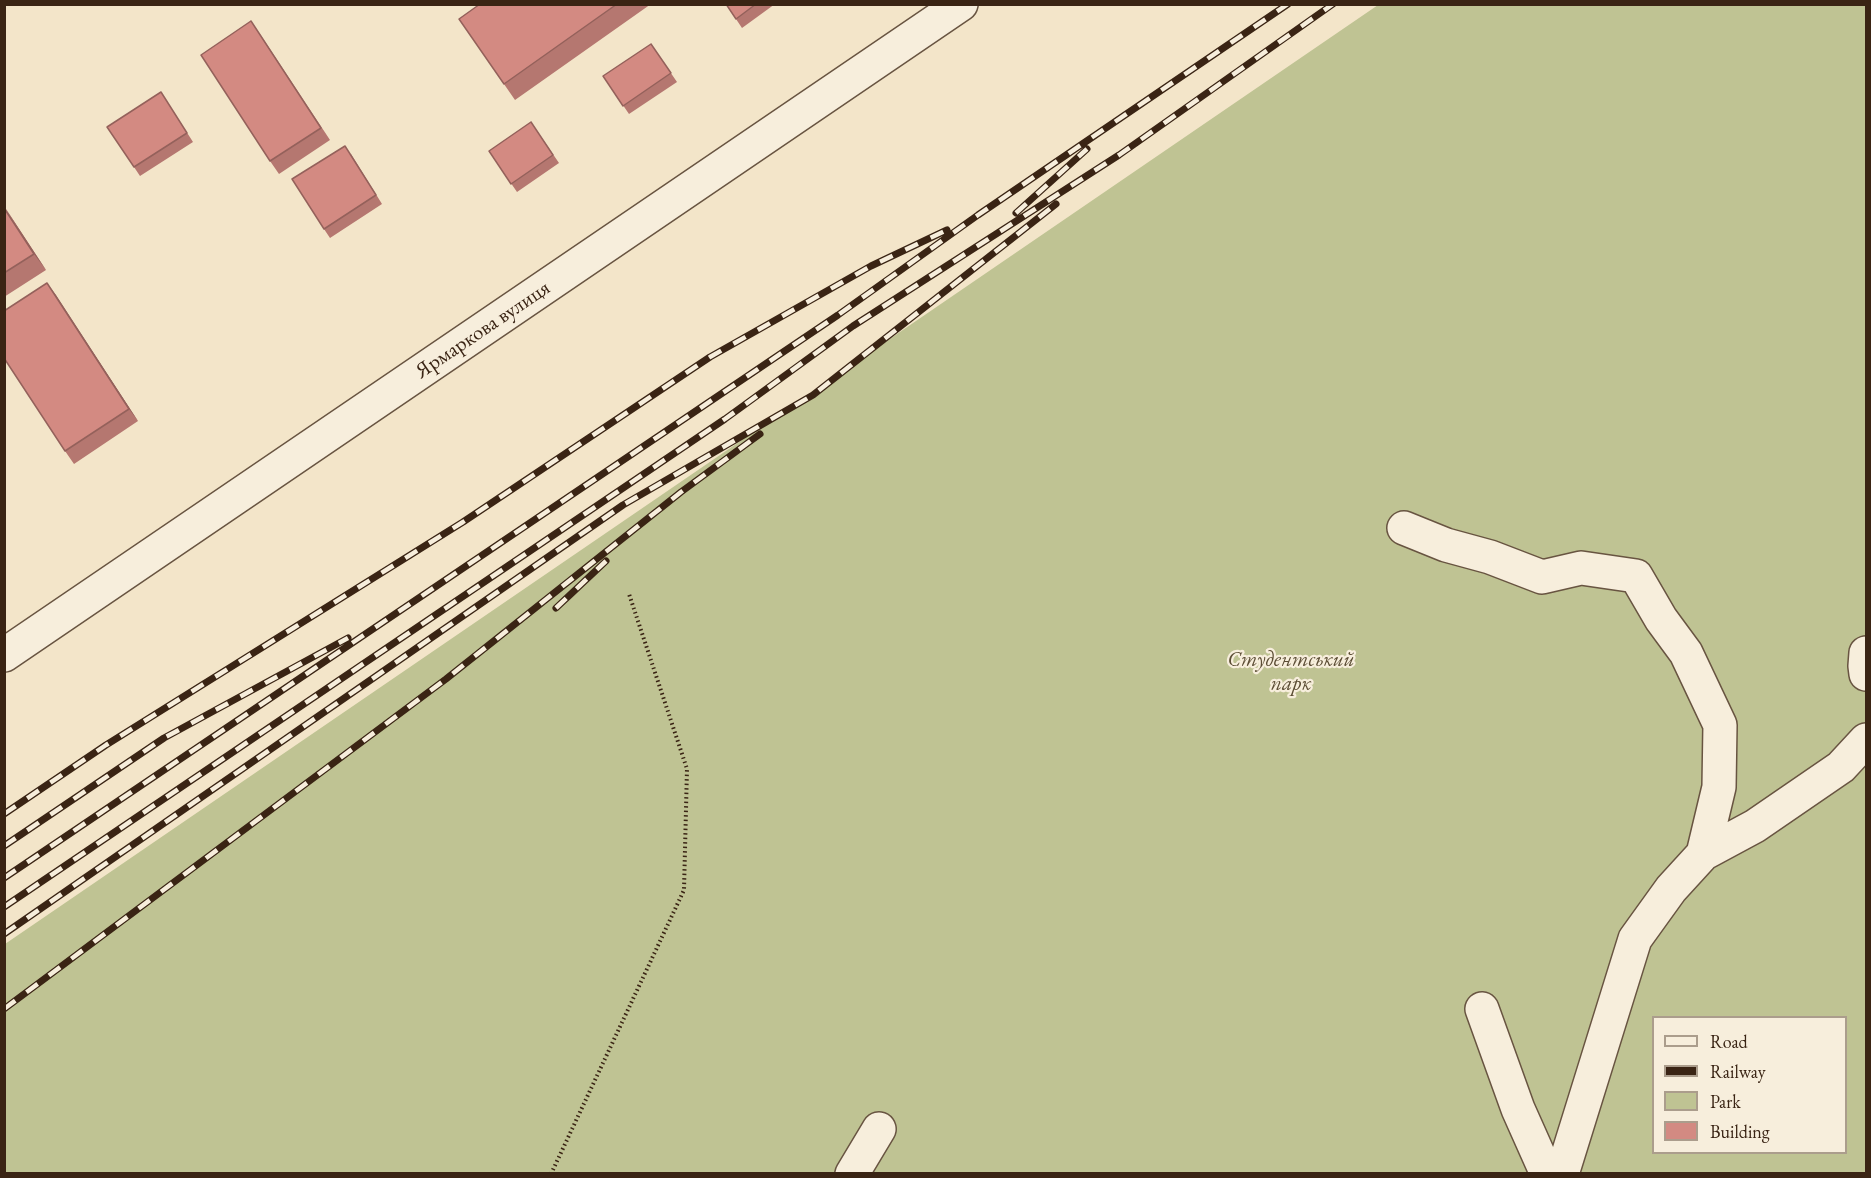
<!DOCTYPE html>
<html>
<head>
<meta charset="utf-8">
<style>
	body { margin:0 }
	#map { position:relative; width:1871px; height:1178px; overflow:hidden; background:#f3e5c9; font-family:"EB Garamond",serif }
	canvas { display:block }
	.frame { position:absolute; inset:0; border:6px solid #3a2414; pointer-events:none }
	.legend { position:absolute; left:1652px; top:1016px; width:195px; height:138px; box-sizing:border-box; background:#f7eedc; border:2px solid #ab9d8c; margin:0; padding:8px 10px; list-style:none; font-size:18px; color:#3a2414 }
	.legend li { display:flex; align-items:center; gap:12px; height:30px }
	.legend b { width:30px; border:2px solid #ab9d8c }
</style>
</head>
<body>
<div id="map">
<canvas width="1871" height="1178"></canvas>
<div class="frame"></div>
<ul class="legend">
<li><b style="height:8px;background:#f7eedc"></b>Road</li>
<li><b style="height:8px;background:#3a2414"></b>Railway</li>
<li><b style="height:16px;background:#bfc393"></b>Park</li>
<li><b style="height:16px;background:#d38a82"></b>Building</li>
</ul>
</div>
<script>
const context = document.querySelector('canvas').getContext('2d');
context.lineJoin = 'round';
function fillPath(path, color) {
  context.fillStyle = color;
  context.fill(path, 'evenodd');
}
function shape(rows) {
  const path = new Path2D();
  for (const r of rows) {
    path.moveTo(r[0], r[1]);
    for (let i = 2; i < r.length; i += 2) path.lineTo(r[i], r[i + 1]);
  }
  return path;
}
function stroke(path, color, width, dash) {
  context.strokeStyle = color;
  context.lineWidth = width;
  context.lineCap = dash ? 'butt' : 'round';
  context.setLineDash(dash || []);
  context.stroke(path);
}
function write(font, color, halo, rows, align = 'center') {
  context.font = font + ' "EB Garamond",serif';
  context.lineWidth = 4.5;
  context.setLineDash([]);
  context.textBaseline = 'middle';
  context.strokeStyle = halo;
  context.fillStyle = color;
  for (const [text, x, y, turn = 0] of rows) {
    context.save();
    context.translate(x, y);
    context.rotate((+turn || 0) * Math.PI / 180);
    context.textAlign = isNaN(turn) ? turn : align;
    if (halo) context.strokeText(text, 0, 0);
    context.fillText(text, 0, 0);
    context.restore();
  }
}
fillPath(shape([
	[1378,5,1866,5,1866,1173,5,1174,5,944],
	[1654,1018,1846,1018,1846,1152,1654,1152]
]), '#bfc393');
const minor = shape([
	[1404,528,1446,545,1490,557,1542,577,1581,568,1636,576,1661,619,1686,653,1720,725,1719,787,1703,854,1755,826,1841,767,1866,740],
	[1866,653,1865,666,1866,674],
	[4,655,961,4],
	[1482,1009,1518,1109,1547,1174],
	[852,1174,879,1129],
	[1562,1174,1635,939,1671,889,1703,854]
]);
stroke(minor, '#685441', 36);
stroke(shape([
	[551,1174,684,890,687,769,629,594]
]), '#3a2414', 4, [1.5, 3]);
stroke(minor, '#f7eedc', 33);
const rail = shape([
	[1016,213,1087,149],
	[556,608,606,561],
	[4,814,106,745,463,522,710,357,871,266,947,230],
	[4,846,164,738,348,638],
	[4,878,838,315,978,215,1288,4],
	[4,907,725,419,853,326,1119,155,1333,4],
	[4,934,623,505,813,395,1056,204],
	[4,1009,446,679,681,492,760,434]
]);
stroke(rail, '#3a2414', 7);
stroke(rail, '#f7eedc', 4.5, [14]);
fillPath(shape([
	[480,4,651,4,515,100,459,19],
	[726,4,775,4,742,28],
	[260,34,330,140,279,174,270,161],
	[651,44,677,82,629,114,603,76],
	[161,92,193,142,140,176,134,167],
	[531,122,559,163,517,192,489,151],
	[351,154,382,204,330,238,324,229],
	[4,206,46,270,4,297],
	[47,283,138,421,74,464,65,451]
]), '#b57770');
fillPath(shape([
	[4,206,46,270,34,254],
	[47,283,56,295,138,421,129,409]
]), '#94615b');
const building = shape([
	[480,4,617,4,504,84,459,19,480,4],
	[726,4,756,4,736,19,726,4],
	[251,21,321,128,270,161,201,55,251,21],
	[651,44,671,73,623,106,603,76,651,44],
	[161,92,187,133,134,167,107,127,161,92],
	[531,122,553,155,511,184,489,151,531,122],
	[345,146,376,195,324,229,292,179,345,146],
	[4,208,34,254,4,273,4,208],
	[47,283,129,409,65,451,4,358,4,311,47,283]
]);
fillPath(building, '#d38a82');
stroke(building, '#94615b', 1.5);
write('21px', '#3a2414', '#f7eedc', [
	["Ярмаркова вулиця",483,330,-34]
]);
write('italic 21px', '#5b4c34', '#f7eedc', [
	["Студентський",1291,660],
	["парк",1291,684]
]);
</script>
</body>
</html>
